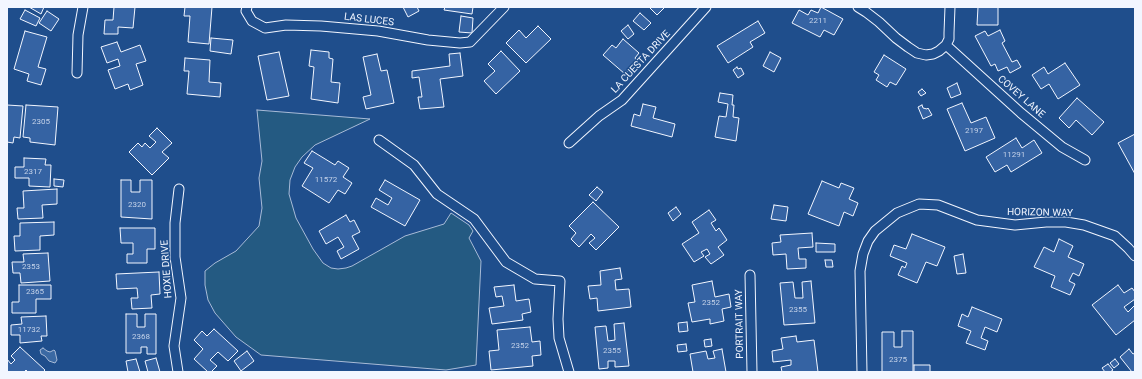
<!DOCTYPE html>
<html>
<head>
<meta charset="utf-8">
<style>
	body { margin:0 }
	#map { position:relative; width:1142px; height:379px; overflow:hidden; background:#1f4e8c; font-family:Roboto,sans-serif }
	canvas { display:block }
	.frame { position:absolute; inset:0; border:8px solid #f2f6ff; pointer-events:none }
</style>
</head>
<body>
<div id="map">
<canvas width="1142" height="379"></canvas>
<div class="frame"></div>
</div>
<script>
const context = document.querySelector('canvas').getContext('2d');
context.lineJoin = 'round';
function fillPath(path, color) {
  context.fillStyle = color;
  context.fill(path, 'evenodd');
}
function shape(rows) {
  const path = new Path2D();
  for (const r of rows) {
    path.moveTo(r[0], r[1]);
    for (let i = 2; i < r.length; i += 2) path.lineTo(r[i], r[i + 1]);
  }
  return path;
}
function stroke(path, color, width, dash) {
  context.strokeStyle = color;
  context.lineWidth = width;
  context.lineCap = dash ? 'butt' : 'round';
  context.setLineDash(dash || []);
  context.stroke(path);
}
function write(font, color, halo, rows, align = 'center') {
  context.font = font + ' Roboto,sans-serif';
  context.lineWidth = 3;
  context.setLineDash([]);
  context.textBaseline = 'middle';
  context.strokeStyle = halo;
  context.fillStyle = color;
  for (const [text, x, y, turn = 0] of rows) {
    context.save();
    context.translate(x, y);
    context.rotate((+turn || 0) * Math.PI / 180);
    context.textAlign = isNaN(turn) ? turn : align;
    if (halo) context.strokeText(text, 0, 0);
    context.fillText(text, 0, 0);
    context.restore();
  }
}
const green = shape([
	[257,110,370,119,315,145,302,157,295,167,290,180,289,194,296,218,313,249,323,263,331,268,338,269,346,268,352,266,405,236,444,224,451,213,469,225,473,231,469,238,481,261,476,365,446,370,261,355,236,337,215,313,208,300,205,285,205,271,215,263,236,251,259,226,262,208,259,178,262,161,257,110]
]);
fillPath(green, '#245a82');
stroke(green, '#a8bbd7', 1);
const water = shape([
	[43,348,47,351,50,352,54,350,55,351,57,360,55,363,49,361,45,356,41,354,40,350,43,348]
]);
fillPath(water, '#3b69a3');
stroke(water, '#a8bbd7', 1);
const building = shape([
	[29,7,44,7,41,14,29,7],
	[114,7,135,7,133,28,118,27,118,34,104,34,105,20,113,20,114,7],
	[185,7,212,7,209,44,188,42,190,16,184,16,185,7],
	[403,7,417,7,419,11,408,17,403,7],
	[445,7,473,7,472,14,444,10,445,7],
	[649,7,665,7,657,15,649,7],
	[821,7,843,19,834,35,824,30,820,37,792,23,799,10,808,15,811,10,818,13,821,7],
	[978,7,998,7,998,25,977,25,978,7],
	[25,10,40,18,36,26,20,19,25,10],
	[47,11,59,19,51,31,39,23,47,11],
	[640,13,651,23,644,30,633,21,640,13],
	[461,16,473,18,472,33,459,32,461,16],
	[758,21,765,33,750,42,753,47,728,63,717,46,758,21],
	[628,25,634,34,628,39,621,31,628,25],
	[538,26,551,39,526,63,506,43,519,30,526,38,538,26],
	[1000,30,1005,41,1002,43,1012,62,1017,60,1021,67,1010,73,1007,67,998,71,995,64,991,66,975,36,985,31,988,36,1000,30],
	[25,31,47,37,38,67,46,69,41,85,27,81,29,74,14,69,25,31],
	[211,38,233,40,231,54,210,51,211,38],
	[623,39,639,53,635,58,637,61,625,74,603,55,612,45,616,48,623,39],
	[117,42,121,52,140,45,146,61,136,64,143,85,130,90,128,84,115,89,108,70,120,66,118,59,107,63,101,47,117,42],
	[311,50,329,52,329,58,333,59,331,82,340,83,338,103,311,99,314,67,309,66,311,50],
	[501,51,520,71,496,94,484,81,495,71,488,64,501,51],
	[279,52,289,96,267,100,258,56,279,52],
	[770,52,781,58,774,72,763,66,770,52],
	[460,53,463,76,440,79,444,107,420,109,418,97,422,97,419,77,412,78,412,71,450,66,449,54,460,53],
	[377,54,381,71,387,70,394,103,366,109,363,97,371,95,363,57,377,54],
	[884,55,906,69,896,85,890,82,887,87,876,80,879,75,874,72,884,55],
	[185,58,210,60,209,82,221,83,220,97,187,94,189,71,184,71,185,58],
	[1065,63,1080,85,1058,99,1049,84,1041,89,1032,75,1044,67,1048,74,1065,63],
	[737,67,738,69,741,68,744,74,738,78,733,70,737,67],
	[957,83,961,94,951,98,947,88,957,83],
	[922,89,926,93,921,96,918,92,922,89],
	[720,93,733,95,732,105,734,105,733,117,739,118,736,141,715,137,719,116,726,117,728,104,718,102,720,93],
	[1077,98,1104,122,1092,135,1076,120,1069,128,1059,118,1077,98],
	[962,103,971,123,986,117,995,138,965,151,947,109,962,103],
	[643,104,656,107,653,118,675,124,672,137,631,126,634,114,640,116,643,104],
	[7,105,23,106,20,138,14,137,13,143,7,142,7,105],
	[26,105,58,107,55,145,30,142,30,138,23,137,26,105],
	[922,105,923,108,927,109,928,108,932,115,923,119,918,107,922,105],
	[157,128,172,143,162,152,169,158,152,175,129,152,138,143,142,147,145,143,150,148,156,142,149,136,157,128],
	[1135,134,1135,174,1118,143,1135,134],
	[1016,138,1022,148,1034,140,1042,153,1011,172,1007,165,995,172,986,157,1016,138],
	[312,151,335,165,338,161,349,168,343,177,352,183,345,194,338,190,329,203,302,186,313,168,304,163,312,151],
	[24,158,46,159,45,165,51,165,50,187,29,186,29,178,15,178,15,167,24,167,24,158],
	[54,179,64,180,63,187,54,186,54,179],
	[121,180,131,180,131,192,140,192,140,180,152,180,152,219,121,217,121,180],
	[385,180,420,200,405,226,371,207,376,198,388,205,392,198,379,190,385,180],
	[822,181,839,188,841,183,854,188,849,199,858,203,853,216,844,212,839,226,808,214,822,181],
	[597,187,603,192,596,201,589,195,597,187],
	[57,189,57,204,42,205,43,218,18,219,17,208,24,208,23,191,57,189],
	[593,202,619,227,596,250,589,243,595,238,591,234,579,247,571,239,576,233,569,226,593,202],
	[774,205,788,207,786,221,771,219,774,205],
	[676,207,681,214,673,221,668,213,676,207],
	[709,210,716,220,711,223,716,231,719,228,727,240,718,247,724,255,711,264,705,257,710,254,707,249,701,252,704,256,694,262,682,244,699,233,692,222,709,210],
	[346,215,350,222,354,220,360,232,352,236,359,249,341,259,337,251,344,247,338,237,326,244,319,231,346,215],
	[54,222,54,235,40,236,40,250,15,251,14,236,20,236,20,223,54,222],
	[120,228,155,228,155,249,147,249,147,263,127,263,127,254,133,254,133,243,121,243,120,228],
	[812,233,813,247,798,248,799,259,806,259,806,268,787,269,786,254,773,255,772,243,781,242,780,235,812,233],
	[912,234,945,247,937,266,926,262,917,283,898,275,902,266,905,268,907,263,890,256,894,245,906,249,912,234],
	[1059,239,1073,246,1068,257,1084,264,1079,276,1073,273,1069,281,1075,284,1070,295,1051,287,1055,276,1034,267,1044,247,1054,252,1059,239],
	[816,243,835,244,835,252,816,252,816,243],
	[48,253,50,281,21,283,20,273,13,273,12,262,24,262,23,254,48,253],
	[963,254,966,273,957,274,954,256,963,254],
	[825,260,832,260,833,267,826,267,825,260],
	[620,268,622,279,615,280,616,290,629,289,631,307,598,311,597,298,590,299,588,286,601,285,600,271,620,268],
	[159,272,160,294,151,295,152,308,132,309,131,298,138,298,137,288,117,289,116,274,159,272],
	[712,281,715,297,729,294,731,307,722,309,724,321,710,324,710,319,692,322,688,303,695,302,692,285,712,281],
	[811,281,815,323,784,325,780,283,793,282,795,298,803,298,802,282,811,281],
	[19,285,51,285,51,299,36,299,36,313,12,313,12,302,19,302,19,285],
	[514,285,516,301,529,299,531,312,522,314,523,320,492,324,489,308,504,306,502,296,496,297,494,287,514,285],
	[1118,285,1124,293,1132,288,1135,292,1135,299,1124,307,1128,312,1134,306,1135,307,1135,320,1116,335,1092,305,1118,285],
	[972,307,1002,319,997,332,985,327,981,338,988,341,985,350,966,343,971,331,958,326,962,314,968,317,972,307],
	[126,314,137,314,137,327,145,327,145,314,156,314,156,354,147,354,147,347,141,347,141,353,126,353,126,314],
	[46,316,47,336,41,336,42,341,20,343,20,335,11,335,11,325,22,324,21,317,46,316],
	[687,322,688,331,679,332,678,323,687,322],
	[624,323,629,366,615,367,615,361,608,361,608,368,599,369,595,327,606,326,608,341,615,340,614,324,624,323],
	[530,327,532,342,540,341,541,355,532,356,533,366,491,370,489,351,499,350,497,330,530,327],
	[214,329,238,351,228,361,218,352,210,360,217,366,211,372,208,372,194,359,203,349,194,340,202,331,207,336,214,329],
	[902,331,913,331,913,372,882,372,882,332,894,332,894,347,902,347,902,331],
	[796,336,797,342,814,340,818,372,782,372,781,367,791,365,791,360,773,362,772,351,783,349,781,338,796,336],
	[711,339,712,346,705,347,704,340,711,339],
	[686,344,687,351,678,352,677,345,686,344],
	[20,347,45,370,43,372,28,372,26,370,24,372,7,372,7,359,11,364,15,360,11,356,20,347],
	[722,349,726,372,693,372,690,354,706,351,708,359,715,358,713,351,722,349],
	[1129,349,1133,354,1135,353,1135,371,1133,372,1132,372,1120,357,1129,349],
	[247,351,254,361,241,371,234,361,247,351],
	[156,358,160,372,148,372,145,361,156,358],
	[136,359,140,372,128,372,126,361,136,359],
	[1115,359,1119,364,1114,368,1110,363,1115,359],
	[1108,364,1113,370,1110,372,1105,372,1102,368,1108,364],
	[914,365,930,365,930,372,914,372,914,365]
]);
fillPath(building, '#3563a3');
stroke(building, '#f2f6ff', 1);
const minor = shape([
	[247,7,246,11,252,21,265,28,286,25,321,26,378,31,428,40,460,43,470,42,504,7],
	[858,7,866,12,879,22,896,38,908,47,917,53,926,55,933,54,939,51,946,45,949,39,949,33,950,7],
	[946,45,1021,113,1062,147,1085,160],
	[77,73,78,35,83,7],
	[379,140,414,165,437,194,474,219,506,262,535,279,560,281,558,319,559,338,569,372],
	[569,143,599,116,622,100,706,7],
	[750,275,752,372],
	[178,372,174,346,181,298,175,257,175,223,179,189],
	[862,372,860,271,863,254,868,241,875,231,897,213,919,204,938,205,977,220,1015,225,1046,222,1066,222,1084,225,1115,236,1128,248,1135,256]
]);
stroke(minor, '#f2f6ff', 11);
stroke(minor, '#1f4e8c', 9);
write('8px', '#c3d1e8', null, [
	["2211",818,21],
	["2305",41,122],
	["2197",974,131],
	["11291",1014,155],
	["2317",33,172],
	["11572",326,180],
	["2320",137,205],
	["2353",31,267],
	["2365",35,292],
	["2352",711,303],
	["2355",798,310],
	["11732",29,330],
	["2368",141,337],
	["2352",520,346],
	["2355",612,351],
	["2375",898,360]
]);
write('10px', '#f2f6ff', '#1f4e8c', [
	["LAS LUCES",369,20,7],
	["LA CUESTA DRIVE",641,62,-47],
	["COVEY LANE",1021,97,41],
	["HORIZON WAY",1040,213,1],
	["HOXIE DRIVE",167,269,-94],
	["PORTRAIT WAY",740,324,-91]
]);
</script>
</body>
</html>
